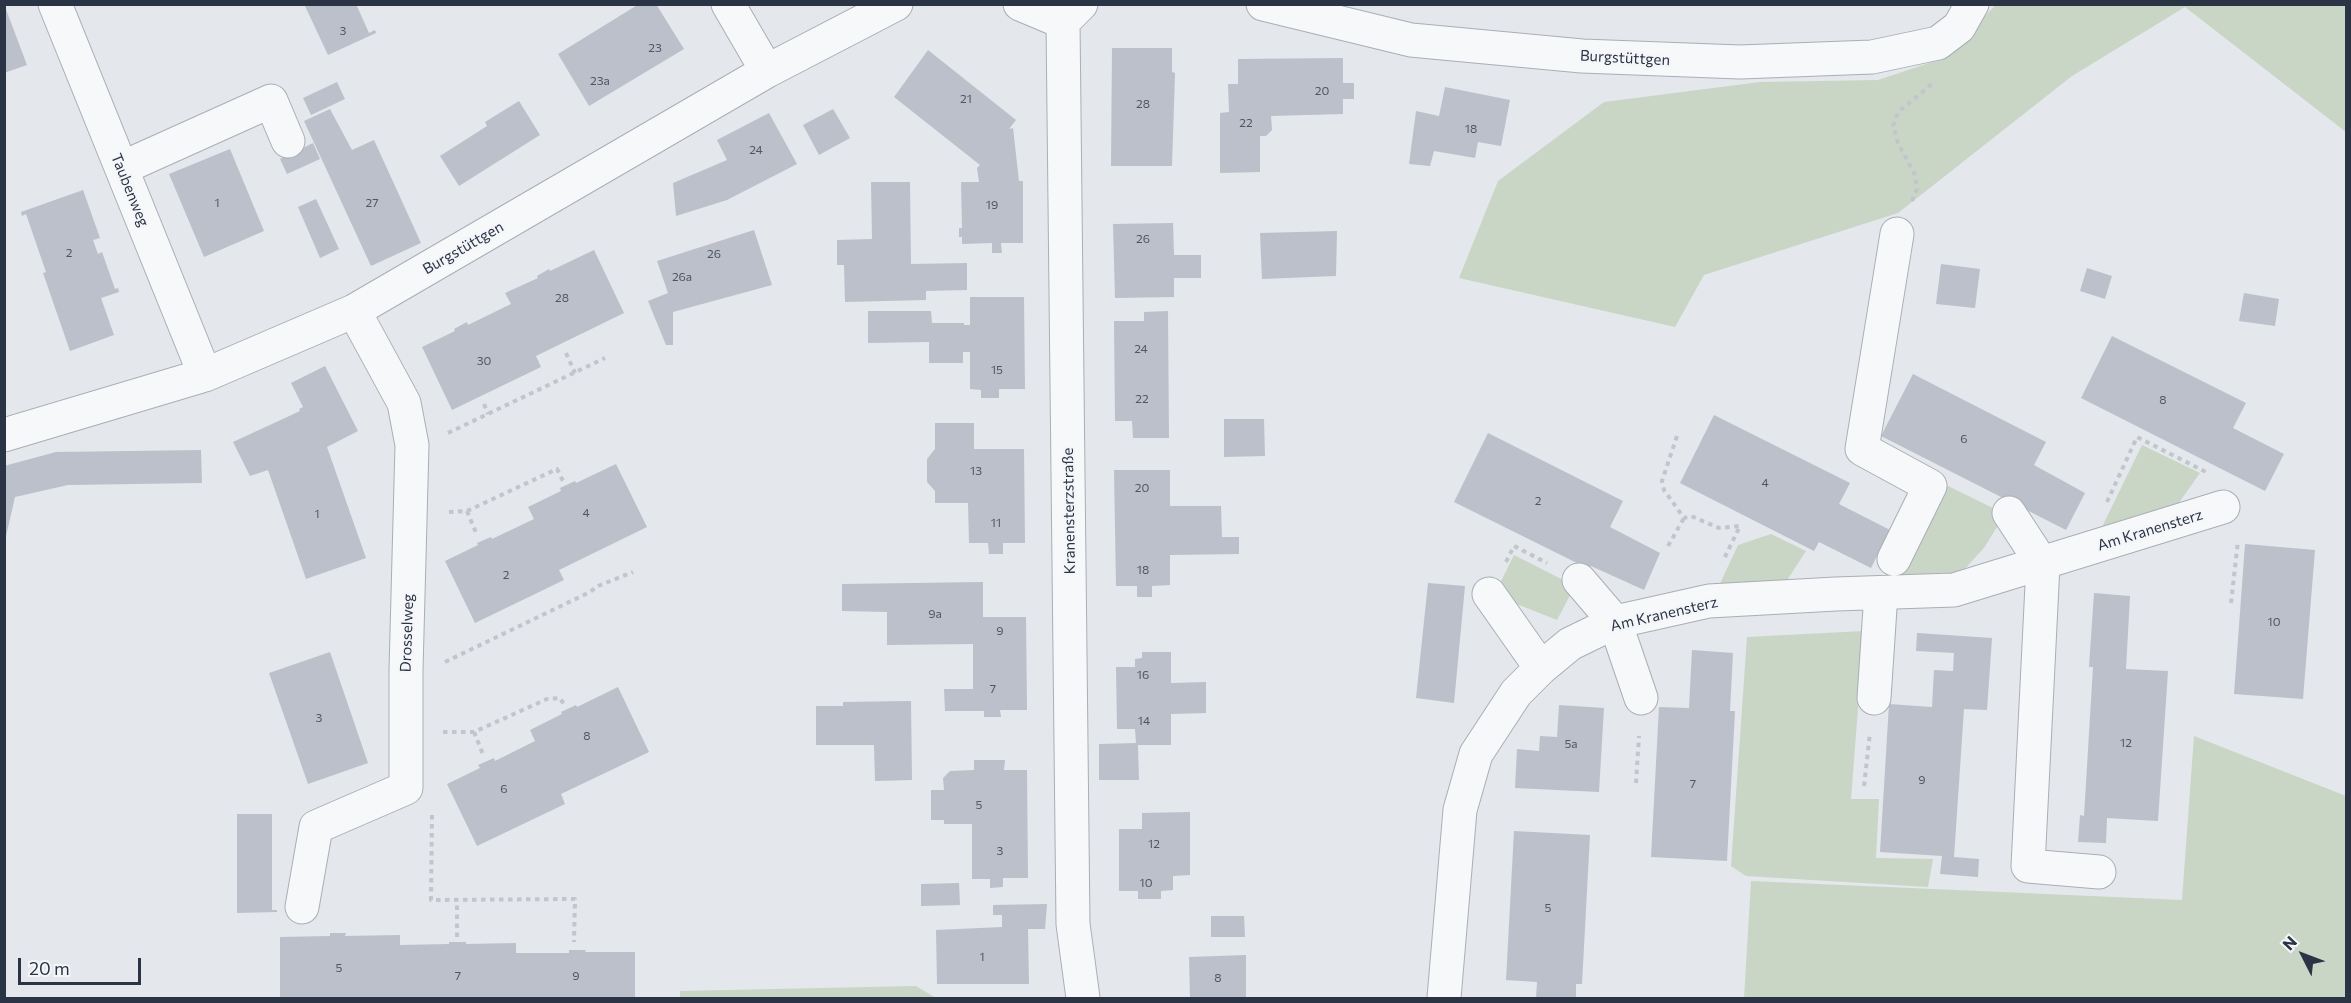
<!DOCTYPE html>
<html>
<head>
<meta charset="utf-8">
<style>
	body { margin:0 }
	#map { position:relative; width:2351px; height:1003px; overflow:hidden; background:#e4e7ec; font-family:Commissioner,sans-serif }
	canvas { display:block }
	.frame { position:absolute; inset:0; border:6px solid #2b3445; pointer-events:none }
	.north { position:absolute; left:2273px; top:925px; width:60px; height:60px; -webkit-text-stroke:4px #f4f6f9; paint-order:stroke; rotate:312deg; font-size:16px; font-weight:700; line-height:24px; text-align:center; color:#2b3445 }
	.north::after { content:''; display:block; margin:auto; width:21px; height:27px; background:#2b3445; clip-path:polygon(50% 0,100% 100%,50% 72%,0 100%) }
	.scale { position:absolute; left:18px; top:958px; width:123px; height:27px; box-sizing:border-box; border:3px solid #2b3445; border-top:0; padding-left:8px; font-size:18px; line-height:21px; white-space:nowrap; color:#2b3445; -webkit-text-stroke:4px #f4f6f9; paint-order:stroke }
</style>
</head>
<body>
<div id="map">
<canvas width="2351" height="1003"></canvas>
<div class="frame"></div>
<div class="north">N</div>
<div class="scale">20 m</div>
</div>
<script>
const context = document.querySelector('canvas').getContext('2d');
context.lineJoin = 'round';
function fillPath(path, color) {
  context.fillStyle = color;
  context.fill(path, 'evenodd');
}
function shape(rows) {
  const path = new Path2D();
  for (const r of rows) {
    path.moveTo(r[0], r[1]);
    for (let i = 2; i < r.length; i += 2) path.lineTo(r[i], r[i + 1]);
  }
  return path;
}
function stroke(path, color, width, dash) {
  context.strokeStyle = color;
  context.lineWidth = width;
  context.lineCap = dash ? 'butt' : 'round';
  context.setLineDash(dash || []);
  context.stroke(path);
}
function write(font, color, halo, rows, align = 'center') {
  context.font = font + ' Commissioner,sans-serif';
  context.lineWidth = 5;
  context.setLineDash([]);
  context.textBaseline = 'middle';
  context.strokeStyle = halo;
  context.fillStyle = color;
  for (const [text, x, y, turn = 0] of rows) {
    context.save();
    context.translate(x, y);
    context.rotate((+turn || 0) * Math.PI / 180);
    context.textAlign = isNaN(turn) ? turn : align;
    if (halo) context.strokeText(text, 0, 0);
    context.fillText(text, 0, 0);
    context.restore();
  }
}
fillPath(shape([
	[1996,5,2346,5,2346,132,2185,7,2072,76,1898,213,1704,275,1675,327,1459,278,1498,181,1604,102,1760,82,1878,80,1941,59],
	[2142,445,2200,473,2178,504,2100,531],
	[1942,483,2005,514,1984,548,1960,574,1895,578],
	[1771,534,1806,551,1784,585,1718,588,1738,545],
	[1514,555,1575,586,1557,620,1494,595],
	[1864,631,1851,799,1879,799,1876,858,1933,859,1928,887,1746,876,1731,866,1747,637],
	[2194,736,2346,796,2346,998,1744,998,1751,881,2182,900],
	[916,986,936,998,680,998,680,991]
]), '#c9d6c5');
fillPath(shape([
	[4,4,27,65,4,73],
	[304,4,356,4,369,33,375,30,376,33,328,55],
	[639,4,656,4,684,49,589,106,558,54],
	[1112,48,1172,48,1172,72,1175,73,1172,166,1111,166],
	[928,50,1016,120,1009,129,1013,128,1019,181,1023,181,1023,243,1001,243,1002,253,992,253,992,243,962,244,962,237,959,237,959,228,962,228,961,182,979,182,977,168,980,165,894,97],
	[1343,58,1343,83,1354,83,1354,99,1343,99,1343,114,1271,116,1272,130,1266,136,1260,136,1260,172,1220,173,1220,113,1229,112,1228,84,1238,84,1238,59],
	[337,82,345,99,311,115,303,98],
	[1445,87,1510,100,1501,146,1478,142,1475,158,1434,151,1430,166,1409,164,1416,111,1439,116],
	[519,101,540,135,459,186,440,156,487,126,485,122],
	[330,109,352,150,374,140,421,243,371,266,304,121],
	[833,109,850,138,819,155,803,125],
	[769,113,797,164,727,200,676,216,673,183,727,160,717,140],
	[313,143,320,159,287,174,280,159],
	[230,149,264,231,204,257,169,174],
	[871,182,910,182,911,264,967,263,967,290,926,291,926,300,845,302,844,265,837,265,837,240,872,239],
	[83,190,100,238,93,240,98,254,102,252,115,289,118,288,119,292,101,298,114,335,70,351,43,273,46,272,26,214,22,216,21,212],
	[316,199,339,249,320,258,298,207],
	[1173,223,1174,255,1201,255,1201,278,1174,278,1174,297,1115,298,1113,224],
	[754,230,772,285,673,312,673,345,666,345,648,301,668,293,657,261],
	[1337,231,1336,276,1262,279,1260,233],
	[594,250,624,313,536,356,541,367,452,410,422,347,455,331,454,329,467,322,468,325,511,304,505,293,538,278,537,276,549,269,550,271],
	[1941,264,1980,269,1975,308,1936,304],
	[2087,268,2112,276,2105,299,2080,291],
	[2244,293,2279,299,2275,326,2239,321],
	[970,297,1024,297,1025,389,999,389,999,398,981,398,981,390,970,389,970,352,963,352,963,363,929,363,929,342,868,343,868,311,931,311,932,323,964,323,964,325,970,325],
	[1168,311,1169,438,1133,438,1132,421,1115,421,1114,321,1144,321,1144,312],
	[2112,336,2246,403,2233,428,2284,454,2265,491,2081,398],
	[325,366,358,431,327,447,366,558,306,579,268,470,250,476,233,442,300,411,299,409,303,407,291,383],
	[1913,374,2046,442,2034,465,2085,493,2066,530,1881,436],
	[1714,415,1850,483,1839,504,1890,530,1871,568,1819,542,1814,551,1680,483],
	[1224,419,1264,419,1265,456,1224,457],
	[935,423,974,423,974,449,1024,449,1025,543,1003,543,1003,554,989,554,988,543,969,543,968,503,935,503,935,491,927,482,927,459,935,449],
	[1488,433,1623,501,1610,527,1660,553,1644,590,1591,566,1589,569,1454,502],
	[201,450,202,483,68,485,15,497,4,545,4,466,56,452],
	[616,464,647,527,559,570,564,580,475,623,445,561,478,545,477,543,491,537,492,539,534,519,528,507,561,491,560,488,575,481,576,483],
	[1114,470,1170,470,1170,506,1221,506,1222,537,1239,537,1239,554,1170,555,1170,585,1152,586,1152,597,1137,597,1137,586,1116,586],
	[2245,544,2315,550,2303,699,2234,694],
	[983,582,983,617,1026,617,1027,710,1000,710,1001,717,984,717,984,711,945,711,944,689,973,689,973,644,887,645,887,612,842,611,842,584],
	[1428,583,1465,586,1454,703,1416,698],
	[2094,593,2130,596,2126,669,2168,671,2158,821,2107,818,2106,843,2078,842,2080,815,2084,816,2093,667,2089,667],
	[1917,633,1992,638,1987,710,1964,709,1954,857,1979,859,1978,877,1940,874,1942,856,1880,852,1889,704,1932,707,1934,670,1953,671,1954,653,1916,651],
	[1692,650,1733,653,1730,711,1735,711,1727,861,1651,857,1659,707,1689,708],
	[330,652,368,763,308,784,269,673],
	[1142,652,1171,652,1171,683,1206,682,1206,713,1171,714,1171,745,1138,745,1139,780,1099,780,1099,744,1136,743,1135,729,1117,729,1116,667,1135,667,1135,659,1142,658],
	[618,687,649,752,561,794,565,804,477,846,447,784,480,768,478,765,494,758,495,761,535,741,530,730,562,714,561,712,576,705,577,707],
	[911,701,912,780,875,781,874,745,816,745,816,706,843,706,843,702],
	[1559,705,1604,708,1599,792,1515,788,1517,749,1539,751,1540,736,1557,737],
	[974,760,1005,760,1004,770,1027,770,1028,878,1003,878,1003,887,990,888,990,879,972,879,972,824,944,824,944,820,931,820,931,790,944,790,943,778,950,771,974,770],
	[1190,812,1190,875,1173,876,1173,890,1161,891,1161,899,1138,899,1138,891,1119,891,1119,829,1142,829,1142,813],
	[237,814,272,814,272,910,277,910,277,912,237,913],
	[1514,831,1590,835,1582,984,1576,984,1576,998,1536,998,1537,982,1506,980],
	[959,883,960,905,921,906,921,884],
	[1047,904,1045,929,1028,929,1029,984,937,984,936,930,1002,927,1002,915,993,915,993,905],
	[1211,916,1244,916,1245,937,1211,937],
	[330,933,346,933,345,936,400,935,400,945,449,944,449,942,466,942,466,944,516,943,516,953,569,953,569,950,586,950,585,952,635,952,635,998,280,998,280,937,330,936],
	[1246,955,1246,998,1190,998,1189,957]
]), '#bbc0ca');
const minor = shape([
	[55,4,205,375],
	[728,4,767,71],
	[1020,4,1063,22,1081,4],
	[1263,4,1411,40,1582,56,1740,62,1872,57,1938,43,1959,27,1972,4],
	[1063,22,1073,924,1083,998],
	[122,168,271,101,288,141],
	[4,435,205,375,354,311,767,71,896,4],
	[2009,513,2043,565,2028,866,2099,872],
	[1894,559,1930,486,1862,449,1897,234],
	[1579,580,1615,622,1641,698],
	[1489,594,1541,668],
	[1874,698,1881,593],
	[302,907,316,827,406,788,406,670,412,445,404,403,354,311],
	[1444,998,1460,810,1476,754,1516,693,1541,668,1570,644,1615,622,1709,601,1836,594,1954,590,2223,507]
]);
stroke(minor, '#a9aeb7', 35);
stroke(shape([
	[1912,201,1917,189,1915,175,1898,143,1893,126,1898,112,1932,84],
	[566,353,575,373],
	[484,404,488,414],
	[448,433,605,358],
	[1677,436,1662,481,1664,490,1684,518,1691,516,1719,528,1740,526,1723,561],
	[2107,502,2137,437,2206,472],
	[467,511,477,535],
	[449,512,467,511,557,469,563,481],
	[1668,546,1684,518],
	[1506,562,1514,546,1547,563],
	[2231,603,2238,541],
	[445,662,590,592,598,586,633,572],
	[443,732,474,732,547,699,560,698,565,706],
	[474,732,484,757],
	[1636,783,1639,736],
	[1864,786,1870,733],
	[432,815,431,900,575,899,574,942],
	[457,937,457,901]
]), '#c2c5cb', 4, [4.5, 4.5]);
stroke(minor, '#f7f8fa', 33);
write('12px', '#4f5766', null, [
	["3",343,31],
	["23",655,48],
	["23a",600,81],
	["20",1322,91],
	["21",966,99],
	["28",1143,104],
	["22",1246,123],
	["18",1471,129],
	["24",756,150],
	["1",217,203],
	["27",372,203],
	["19",992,205],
	["26",1143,239],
	["2",69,253],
	["26",714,254],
	["26a",682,277],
	["28",562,298],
	["24",1141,349],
	["30",484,361],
	["15",997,370],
	["22",1142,399],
	["8",2163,400],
	["6",1964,439],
	["13",976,471],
	["4",1765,483],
	["20",1142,488],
	["2",1538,501],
	["4",586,513],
	["1",317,514],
	["11",996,523],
	["18",1143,570],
	["2",506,575],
	["9a",935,614],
	["10",2274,622],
	["9",1000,631],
	["16",1143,675],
	["7",993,689],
	["3",319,718],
	["14",1144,721],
	["8",587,736],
	["12",2126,743],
	["5a",1571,744],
	["9",1922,780],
	["7",1693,784],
	["6",504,789],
	["5",979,805],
	["12",1154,844],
	["3",1000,851],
	["10",1146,883],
	["5",1548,908],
	["1",982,957],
	["5",339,968],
	["7",458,976],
	["9",576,976],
	["8",1218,978]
]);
write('15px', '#2b3445', '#f4f6f9', [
	["Burgstüttgen",1625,58,3],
	["Taubenweg",130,190,68],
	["Burgstüttgen",463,248,-30],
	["Kranensterzstraße",1069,511,-91],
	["Am Kranensterz",2150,530,-17],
	["Am Kranensterz",1664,614,-13],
	["Drosselweg",407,633,-88]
]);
</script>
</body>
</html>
